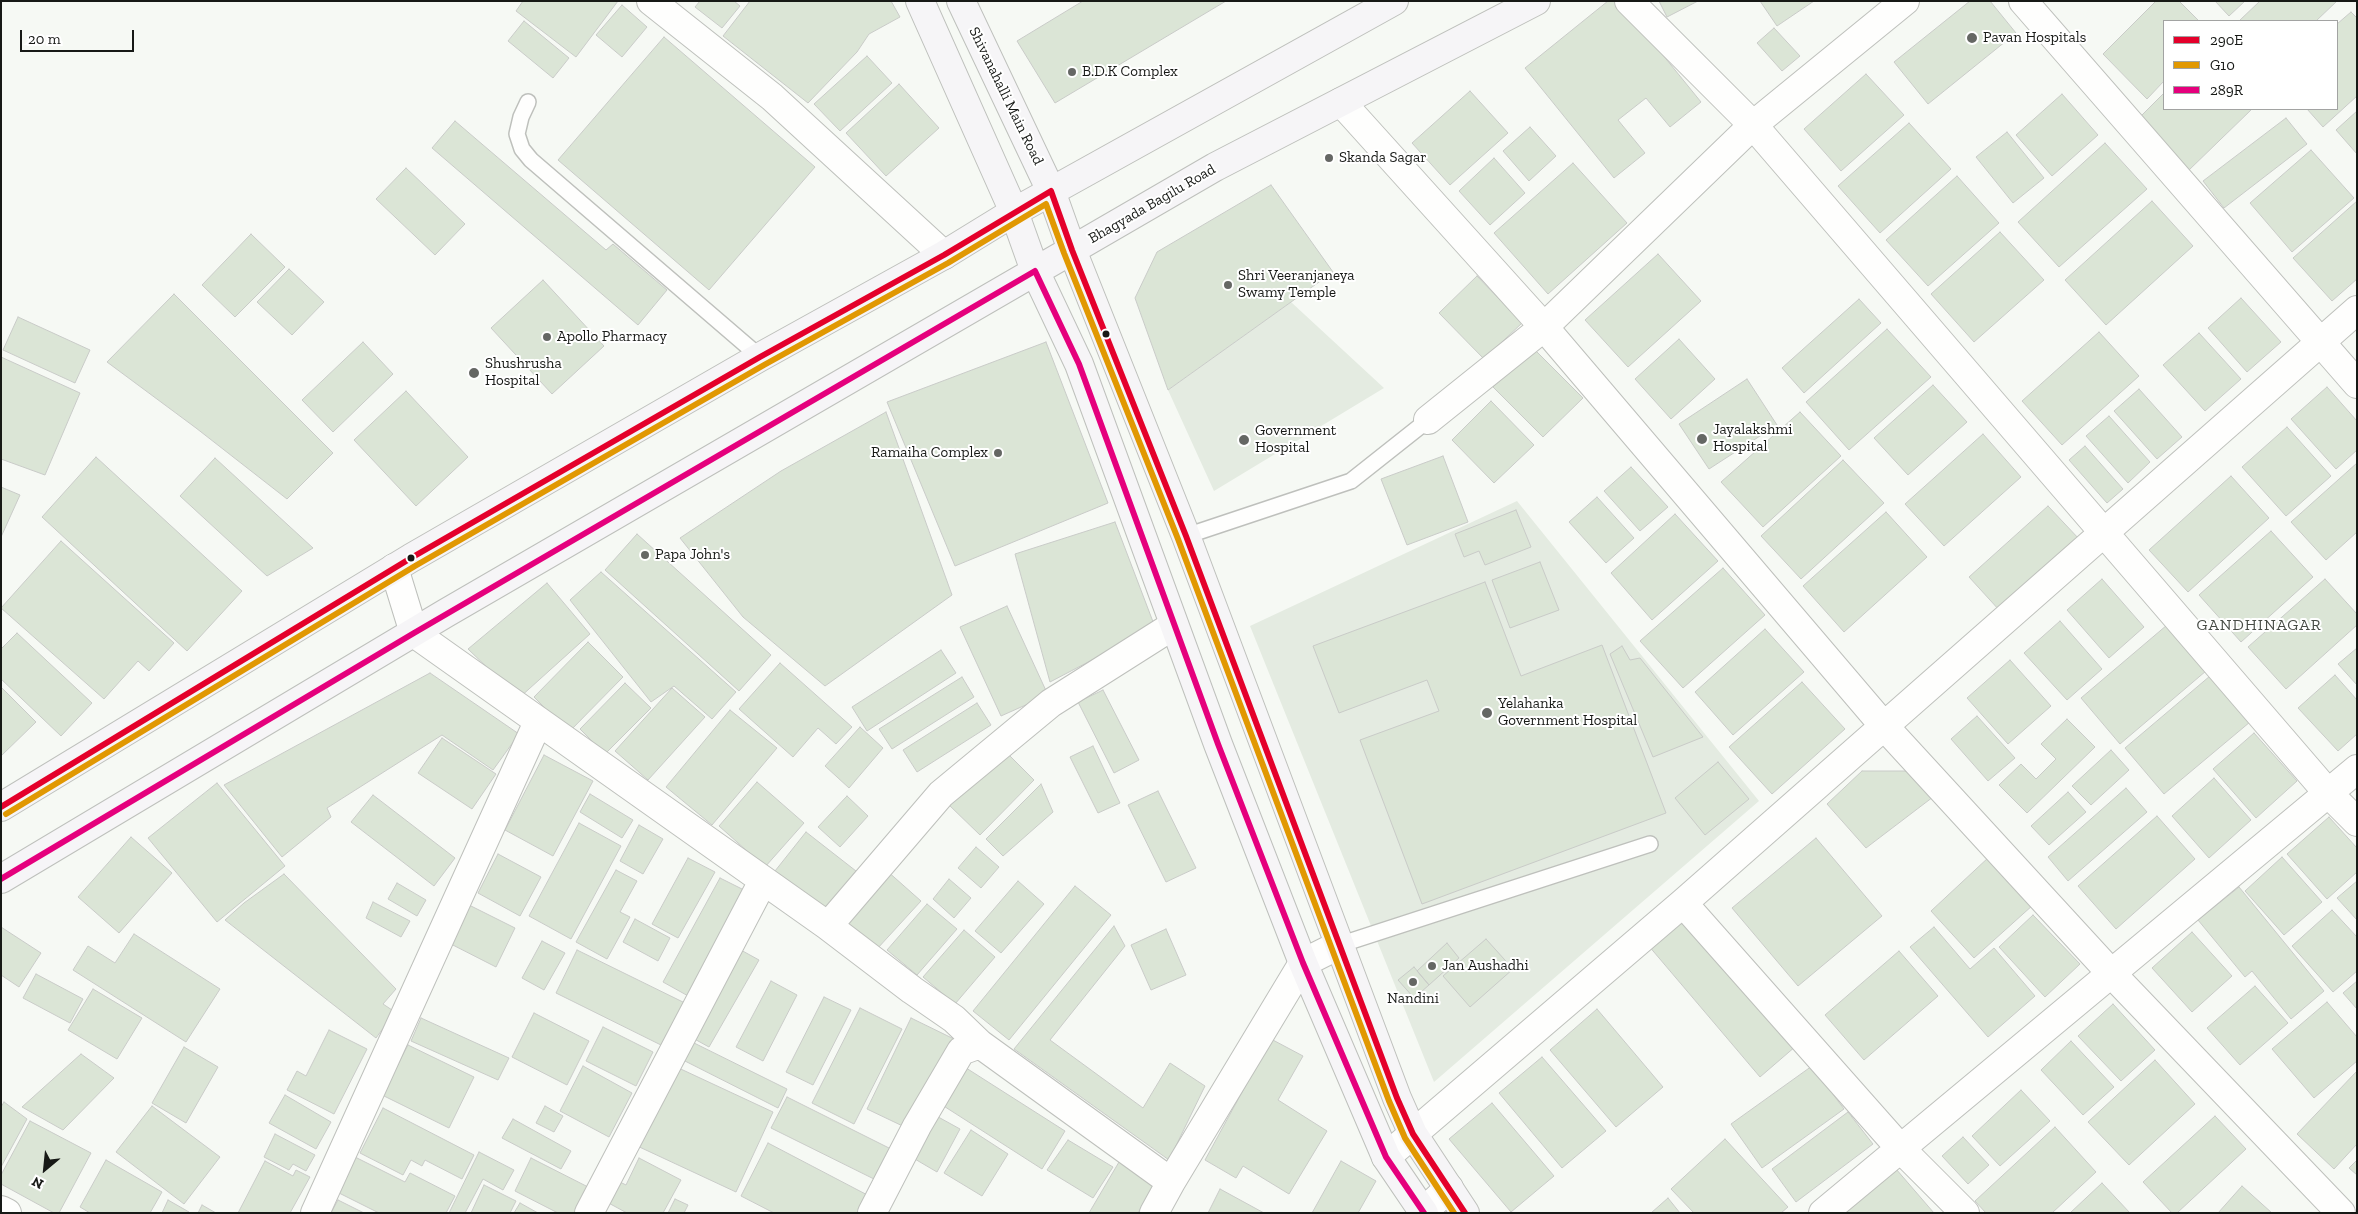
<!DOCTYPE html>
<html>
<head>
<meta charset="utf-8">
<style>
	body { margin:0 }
	#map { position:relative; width:2358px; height:1214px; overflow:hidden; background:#f6f9f4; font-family:"Zilla Slab",serif }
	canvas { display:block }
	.frame { position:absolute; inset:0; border:2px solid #171916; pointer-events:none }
	.legend { position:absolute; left:2163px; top:20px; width:175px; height:90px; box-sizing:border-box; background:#fff; border:1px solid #a2a3a2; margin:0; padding:6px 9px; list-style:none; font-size:15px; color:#171916 }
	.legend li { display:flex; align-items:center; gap:10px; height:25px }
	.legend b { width:25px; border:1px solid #a2a3a2 }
	.north { position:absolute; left:20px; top:1144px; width:50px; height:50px; -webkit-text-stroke:4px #fff; paint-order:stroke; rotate:208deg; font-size:14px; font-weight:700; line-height:20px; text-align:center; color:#171916 }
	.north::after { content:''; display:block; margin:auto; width:18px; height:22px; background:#171916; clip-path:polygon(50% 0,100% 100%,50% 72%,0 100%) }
	.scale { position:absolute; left:20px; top:30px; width:114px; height:22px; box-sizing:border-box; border:2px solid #171916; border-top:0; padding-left:6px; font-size:15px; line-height:18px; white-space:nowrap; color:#171916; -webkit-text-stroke:4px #fff; paint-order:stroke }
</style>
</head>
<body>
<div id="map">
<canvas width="2358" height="1214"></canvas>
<div class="frame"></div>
<ul class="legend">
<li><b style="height:6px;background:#e4002b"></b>290E</li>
<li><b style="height:6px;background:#e19802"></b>G10</li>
<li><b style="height:6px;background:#e5007d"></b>289R</li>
</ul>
<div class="north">N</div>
<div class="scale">20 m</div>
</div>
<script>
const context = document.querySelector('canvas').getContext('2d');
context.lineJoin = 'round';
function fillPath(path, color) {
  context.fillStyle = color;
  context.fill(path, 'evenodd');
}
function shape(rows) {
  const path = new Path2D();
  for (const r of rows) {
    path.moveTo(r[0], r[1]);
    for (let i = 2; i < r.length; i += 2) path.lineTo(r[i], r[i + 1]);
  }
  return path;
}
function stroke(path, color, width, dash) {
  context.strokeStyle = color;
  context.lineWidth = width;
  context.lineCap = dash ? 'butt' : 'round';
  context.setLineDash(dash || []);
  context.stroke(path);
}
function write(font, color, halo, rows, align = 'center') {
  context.font = font + ' "Zilla Slab",serif';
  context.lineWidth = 4;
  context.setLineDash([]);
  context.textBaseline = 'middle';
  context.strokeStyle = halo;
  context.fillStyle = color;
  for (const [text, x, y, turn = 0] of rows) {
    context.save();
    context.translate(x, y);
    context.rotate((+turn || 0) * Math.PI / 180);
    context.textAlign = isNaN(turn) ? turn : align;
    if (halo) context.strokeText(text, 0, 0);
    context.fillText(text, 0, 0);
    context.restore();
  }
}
fillPath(shape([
	[1291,302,1384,388,1214,491,1168,390],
	[1517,501,1759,801,1434,1082,1250,626]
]), '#e4ebe1');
const building = shape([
	[523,1,618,1,576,57,516,11,523,1],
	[700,1,734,1,740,6,722,28,695,7,700,1],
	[750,1,891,1,900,17,869,34,857,52,808,103,723,36,750,1],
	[1083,1,1226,1,1055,103,1017,41,1083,1],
	[1608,1,1619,1,1701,102,1670,127,1646,98,1618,120,1645,153,1614,178,1525,68,1608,1],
	[1659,1,1698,1,1667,17,1659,1],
	[1760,1,1814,1,1777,26,1760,1],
	[1970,1,1990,1,2016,33,1928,104,1894,62,1970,1],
	[2156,1,2179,1,2199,21,2164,21,2164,81,2147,99,2103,54,2156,1],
	[2215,1,2245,1,2229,16,2215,1],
	[2260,1,2337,1,2316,21,2239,21,2260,1],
	[622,5,647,27,622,57,596,35,622,5],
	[2351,12,2357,18,2357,96,2323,127,2307,109,2337,109,2337,24,2351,12],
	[524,21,569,58,553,78,508,41,524,21],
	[1774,28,1800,56,1782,71,1757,43,1774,28],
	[664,37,815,167,709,290,558,160,664,37],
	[867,56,892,83,840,131,814,104,867,56],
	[1866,74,1904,115,1841,171,1804,129,1866,74],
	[899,84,939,128,886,176,846,133,899,84],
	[1470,91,1508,133,1450,185,1412,143,1470,91],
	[2164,93,2164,109,2252,109,2188,171,2138,119,2164,93],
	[2062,94,2098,135,2052,176,2016,135,2062,94],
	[2357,111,2357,154,2336,130,2357,111],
	[2286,118,2307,144,2224,208,2203,181,2286,118],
	[455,121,606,250,613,244,667,290,638,325,432,148,455,121],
	[1909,123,1951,169,1880,233,1838,186,1909,123],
	[1530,127,1556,156,1529,181,1503,151,1530,127],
	[2007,132,2044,178,2013,203,1976,157,2007,132],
	[2105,143,2147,189,2059,267,2018,222,2105,143],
	[2311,150,2354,198,2292,252,2250,203,2311,150],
	[1494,158,1525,193,1490,225,1459,191,1494,158],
	[1573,163,1627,223,1548,294,1494,233,1573,163],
	[406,168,465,224,435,255,376,199,406,168],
	[1957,176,1999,223,1928,286,1886,240,1957,176],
	[1271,185,1333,272,1168,390,1135,298,1157,252,1271,185],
	[2152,201,2193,246,2106,325,2065,280,2152,201],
	[2357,201,2357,279,2332,301,2293,258,2357,201],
	[2000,232,2044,280,1974,342,1931,294,2000,232],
	[251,234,285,267,235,317,202,285,251,234],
	[1658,254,1701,301,1628,367,1585,320,1658,254],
	[289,269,324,302,292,335,257,302,289,269],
	[1477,276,1522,323,1484,359,1439,313,1477,276],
	[543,280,604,346,552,394,491,328,543,280],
	[174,294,333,453,287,499,196,428,107,362,174,294],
	[2241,298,2281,342,2247,372,2208,328,2241,298],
	[1859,299,1881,323,1804,393,1782,368,1859,299],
	[18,317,90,350,75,383,3,350,18,317],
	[1887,329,1931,377,1849,450,1806,402,1887,329],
	[2099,332,2139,376,2062,445,2022,401,2099,332],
	[2199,333,2241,379,2205,411,2163,365,2199,333],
	[1679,339,1715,379,1671,419,1635,379,1679,339],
	[363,342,393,374,333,432,302,400,363,342],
	[1046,342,1108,503,955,566,887,402,1046,342],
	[1533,348,1583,398,1543,437,1493,387,1533,348],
	[1,357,80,393,45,475,1,459,1,357],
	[1747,379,1777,425,1709,469,1679,424,1747,379],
	[1933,385,1967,422,1908,475,1874,438,1933,385],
	[2327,387,2357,421,2357,450,2336,469,2291,419,2327,387],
	[2139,389,2182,437,2157,459,2114,411,2139,389],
	[406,391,468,457,416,506,354,440,406,391],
	[1491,401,1534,445,1494,483,1452,440,1491,401],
	[886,412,952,595,825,686,743,617,680,538,781,471,886,412],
	[1800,412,1841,456,1763,527,1721,482,1800,412],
	[2109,416,2150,462,2128,483,2086,436,2109,416],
	[2287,427,2331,476,2286,516,2242,467,2287,427],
	[1983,434,2021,477,1944,546,1905,504,1983,434],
	[2085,446,2123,489,2107,503,2069,460,2085,446],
	[1443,456,1468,522,1407,545,1381,479,1443,456],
	[96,457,242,591,187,651,42,517,96,457],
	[215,458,313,548,267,576,180,496,215,458],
	[1843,460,1884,503,1801,579,1761,536,1843,460],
	[2357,463,2357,532,2326,560,2291,522,2357,463],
	[1631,467,1668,507,1640,531,1604,491,1631,467],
	[2231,476,2269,518,2188,592,2149,550,2231,476],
	[1,487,20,495,1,537,1,487],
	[1597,497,1634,538,1606,563,1569,522,1597,497],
	[2048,506,2080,540,2000,611,1969,577,2048,506],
	[1516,510,1531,547,1485,565,1479,551,1464,557,1455,534,1516,510],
	[1886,512,1927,557,1844,632,1803,586,1886,512],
	[1675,514,1718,561,1652,620,1611,573,1675,514],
	[1115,522,1155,627,1050,682,1015,554,1115,522],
	[2271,531,2313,577,2241,642,2199,595,2271,531],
	[637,534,771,655,739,691,605,570,637,534],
	[61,541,174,643,149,671,138,661,104,699,1,608,61,541],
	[1540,562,1559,610,1510,628,1492,580,1540,562],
	[1723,568,1765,615,1683,688,1640,641,1723,568],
	[601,572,736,692,712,719,674,686,651,702,570,600,601,572],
	[2102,579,2144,627,2109,658,2067,610,2102,579],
	[2325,579,2357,614,2357,625,2286,689,2248,647,2325,579],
	[1485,582,1521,676,1602,645,1666,813,1422,904,1360,740,1439,711,1427,680,1339,713,1313,646,1485,582],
	[547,583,590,634,519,698,468,649,547,583],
	[1007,606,1048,695,1001,716,960,627,1007,606],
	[2060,621,2102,669,2067,700,2024,653,2060,621],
	[2167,625,2206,671,2120,744,2081,698,2167,625],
	[1765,629,1804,672,1733,735,1695,692,1765,629],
	[17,633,92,703,61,736,1,679,1,649,17,633],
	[588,642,623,677,569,732,534,697,588,642],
	[1622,646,1630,660,1640,658,1703,737,1653,757,1610,654,1622,646],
	[2357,648,2357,685,2338,664,2357,648],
	[941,650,956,673,867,731,852,707,941,650],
	[2010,660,2051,706,2008,744,1967,698,2010,660],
	[780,663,852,727,836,744,818,728,793,757,739,709,780,663],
	[430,673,519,734,493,770,442,735,327,808,331,817,282,857,224,785,430,673],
	[2335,675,2357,700,2357,734,2338,751,2298,708,2335,675],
	[2210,676,2250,722,2164,794,2125,748,2210,676],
	[962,677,974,697,892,749,879,729,962,677],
	[1802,682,1845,729,1772,794,1729,747,1802,682],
	[625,683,651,708,605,754,580,729,625,683],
	[1,687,36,722,1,756,1,687],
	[672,688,705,717,648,780,615,751,672,688],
	[1103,690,1139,760,1114,773,1078,702,1103,690],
	[977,703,991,725,917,772,903,750,977,703],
	[730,710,777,748,712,825,666,787,730,710],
	[1977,716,2015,758,1988,781,1951,739,1977,716],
	[2067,719,2095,747,2027,813,1999,785,2021,764,2036,779,2056,759,2041,744,2067,719],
	[860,727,883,748,849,788,825,766,860,727],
	[2254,733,2297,781,2256,818,2213,769,2254,733],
	[442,738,496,774,472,809,418,773,442,738],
	[1093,746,1120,803,1098,813,1070,757,1093,746],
	[1004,750,1034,780,980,835,949,805,1004,750],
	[2111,750,2129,770,2091,805,2072,786,2111,750],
	[544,755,593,781,553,856,505,830,544,755],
	[1718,762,1749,799,1705,835,1675,798,1718,762],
	[1862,771,1913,771,1933,797,1866,848,1827,804,1862,771],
	[2214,778,2251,820,2209,858,2172,816,2214,778],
	[757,782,804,823,765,867,719,826,757,782],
	[217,783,285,866,217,922,148,838,217,783],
	[1041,784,1053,812,1003,856,986,839,1041,784],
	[2126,788,2147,812,2068,881,2048,857,2126,788],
	[1158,791,1196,868,1166,882,1128,805,1158,791],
	[2068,792,2086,812,2049,845,2031,826,2068,792],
	[590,794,633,820,622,838,580,812,590,794],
	[373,795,455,858,434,886,351,822,373,795],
	[847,796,868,816,840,847,818,827,847,796],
	[2157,816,2195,859,2116,929,2078,886,2157,816],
	[2329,817,2357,848,2357,872,2327,899,2287,854,2329,817],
	[579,823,621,846,571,939,529,916,579,823],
	[639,825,663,839,643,874,620,861,639,825],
	[806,832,856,871,826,910,775,871,806,832],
	[131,837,172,873,119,933,78,897,131,837],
	[1816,838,1882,916,1798,986,1732,908,1816,838],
	[976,847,999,867,981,888,958,868,976,847],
	[498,854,541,877,520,916,478,893,498,854],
	[1989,857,2033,905,1974,958,1931,911,1989,857],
	[2282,857,2322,902,2284,935,2245,891,2282,857],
	[688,858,715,872,678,938,652,924,688,858],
	[616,870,637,881,620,912,630,917,607,959,576,942,616,870],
	[886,870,921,901,877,949,843,919,886,870],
	[284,874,396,989,383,1004,395,1012,376,1038,225,920,244,903,284,874],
	[720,878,748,892,690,997,663,982,720,878],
	[949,879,971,898,954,918,933,899,949,879],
	[1018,881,1044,904,1001,953,975,931,1018,881],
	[2357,881,2357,920,2337,898,2357,881],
	[397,883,426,900,417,916,388,899,397,883],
	[1075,886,1111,915,1009,1040,973,1011,1075,886],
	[2239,887,2324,991,2291,1019,2252,971,2245,977,2198,920,2239,887],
	[373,902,410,921,401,937,366,918,373,902],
	[465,903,515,928,496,967,445,941,465,903],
	[927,904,957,929,917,975,887,950,927,904],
	[2332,910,2357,937,2357,971,2333,992,2292,946,2332,910],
	[1684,914,1796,1046,1760,1077,1648,945,1684,914],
	[2033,915,2080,964,2045,997,1999,947,2033,915],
	[635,919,670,938,658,961,623,942,635,919],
	[1114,926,1125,946,1050,1040,1143,1108,1170,1063,1205,1086,1169,1160,1014,1049,1114,926],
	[1,927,41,953,19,987,1,975,1,927],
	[1934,927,1970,969,1994,948,2035,996,1988,1037,1910,947,1934,927],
	[1166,929,1186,975,1151,990,1131,945,1166,929],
	[964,930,995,957,955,1004,923,977,964,930],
	[2192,932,2232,976,2192,1012,2152,968,2192,932],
	[134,934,220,989,186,1042,73,970,88,946,115,963,134,934],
	[1486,939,1513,969,1470,1007,1443,976,1486,939],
	[542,941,565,953,544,990,522,978,542,941],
	[1447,943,1459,958,1429,985,1417,971,1447,943],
	[739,949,759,960,709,1047,689,1036,739,949],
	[577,950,689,1005,667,1048,556,993,577,950],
	[1899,951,1938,996,1864,1060,1825,1015,1899,951],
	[1414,967,1429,985,1414,998,1398,980,1414,967],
	[36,974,83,999,70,1023,23,998,36,974],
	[771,981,797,995,763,1061,736,1047,771,981],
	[2357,981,2357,1009,2343,993,2357,981],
	[2255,986,2288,1023,2240,1065,2207,1028,2255,986],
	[93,989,142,1018,117,1059,68,1030,93,989],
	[824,997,851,1010,813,1085,786,1072,824,997],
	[2327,1002,2357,1037,2357,1061,2314,1098,2272,1049,2327,1002],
	[2113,1004,2155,1050,2121,1081,2078,1036,2113,1004],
	[860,1008,902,1029,854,1124,812,1103,860,1008],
	[1597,1009,1663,1087,1616,1127,1550,1050,1597,1009],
	[534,1013,589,1041,567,1085,512,1057,534,1013],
	[421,1018,509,1058,498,1080,411,1041,421,1018],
	[911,1018,954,1039,911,1130,867,1109,911,1018],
	[603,1027,653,1052,636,1086,586,1061,603,1027],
	[329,1030,367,1049,334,1114,287,1090,297,1071,306,1076,329,1030],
	[1271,1039,1303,1056,1278,1100,1327,1131,1289,1194,1243,1166,1236,1178,1205,1160,1271,1039],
	[688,1040,787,1089,778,1108,679,1058,688,1040],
	[2071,1041,2114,1087,2083,1115,2041,1070,2071,1041],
	[408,1045,474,1077,449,1128,382,1095,408,1045],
	[184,1047,218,1067,186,1123,152,1103,184,1047],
	[81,1054,114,1078,63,1130,22,1107,81,1054],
	[1542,1057,1606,1131,1562,1168,1499,1093,1542,1057],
	[2155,1060,2195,1104,2129,1165,2088,1122,2155,1060],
	[670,1064,773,1112,736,1192,633,1144,670,1064],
	[583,1066,632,1093,609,1137,560,1111,583,1066],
	[963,1066,1065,1131,1042,1169,939,1103,963,1066],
	[1812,1066,1844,1109,1762,1168,1731,1124,1812,1066],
	[2357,1071,2357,1144,2334,1169,2297,1134,2357,1071],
	[2021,1090,2050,1121,2000,1166,1972,1136,2021,1090],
	[285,1095,331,1122,316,1149,269,1123,285,1095],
	[787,1097,895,1151,880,1182,771,1128,787,1097],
	[4,1102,27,1119,1,1167,1,1107,4,1102],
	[1492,1103,1554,1176,1511,1212,1449,1139,1492,1103],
	[152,1106,220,1157,184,1204,116,1152,152,1106],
	[545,1106,563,1116,554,1132,536,1123,545,1106],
	[383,1108,474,1155,462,1179,425,1160,422,1166,411,1160,403,1175,360,1153,383,1108],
	[1848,1112,1873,1144,1796,1202,1772,1169,1848,1112],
	[931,1113,960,1129,937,1172,908,1155,931,1113],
	[2215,1116,2246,1149,2177,1213,2172,1213,2143,1182,2215,1116],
	[513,1119,571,1151,561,1169,502,1138,513,1119],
	[30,1121,91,1153,59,1213,54,1213,1,1184,1,1175,30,1121],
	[2055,1127,2096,1172,2052,1213,1986,1213,1975,1201,2055,1127],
	[971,1130,1008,1154,982,1196,944,1173,971,1130],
	[275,1134,315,1155,306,1171,293,1164,289,1170,264,1157,275,1134],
	[1963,1137,1989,1165,1968,1184,1942,1156,1963,1137],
	[1725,1139,1788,1207,1781,1213,1694,1213,1671,1189,1725,1139],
	[1068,1140,1113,1167,1093,1198,1047,1170,1068,1140],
	[768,1143,875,1199,868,1213,774,1213,741,1196,768,1143],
	[479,1152,514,1170,503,1190,483,1179,465,1213,449,1213,479,1152],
	[355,1157,405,1182,410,1173,455,1196,446,1213,379,1213,337,1192,355,1157],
	[531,1158,592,1189,580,1213,558,1213,515,1191,531,1158],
	[639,1158,681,1180,663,1213,627,1213,603,1200,614,1179,626,1185,639,1158],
	[106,1160,162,1192,150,1213,90,1213,80,1207,106,1160],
	[2357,1160,2357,1175,2349,1168,2357,1160],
	[265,1161,293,1176,296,1170,310,1177,290,1213,238,1213,265,1161],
	[1341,1161,1376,1181,1358,1213,1312,1213,1341,1161],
	[1119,1162,1155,1183,1138,1213,1089,1213,1119,1162],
	[1896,1169,1934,1213,1843,1213,1896,1169],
	[2102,1183,2130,1213,2070,1213,2102,1183],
	[484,1185,516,1201,510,1213,471,1213,484,1185],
	[2242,1186,2272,1213,2218,1213,2242,1186],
	[1220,1189,1264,1213,1208,1213,1220,1189],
	[1668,1198,1680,1213,1651,1213,1668,1198],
	[675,1199,688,1205,684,1213,668,1213,675,1199],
	[168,1200,189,1212,189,1213,162,1213,168,1200],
	[338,1200,364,1213,331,1213,338,1200],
	[520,1203,538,1213,514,1213,520,1203],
	[202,1205,216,1213,198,1213,202,1205]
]);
fillPath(building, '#dbe5d6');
stroke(building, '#c9cbc8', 1);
const lane = shape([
	[528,102,521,117,517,134,522,149,531,160,760,357],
	[1186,536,1351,481,1428,420],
	[1339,945,1650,844]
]);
const street = shape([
	[651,1,772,97,944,255],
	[1629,1,1753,125,2328,793,2357,822],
	[2023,1,2357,384],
	[1341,102,1544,327,1884,726,2111,973,2341,1213],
	[1428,420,1544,327,1753,125,1905,1],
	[394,568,414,633,828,926,912,990,954,1019,980,1044,1171,1182],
	[1683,903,1900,1148,1965,1213],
	[828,926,941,794,1051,703,1174,625],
	[1386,1157,1683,903,2357,310],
	[1,1210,7,1213],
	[315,1213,538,722],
	[589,1213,763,881],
	[872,1213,917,1126,961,1051,980,1044],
	[1154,1213,1171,1182,1303,963,1339,945],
	[1422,1213,1449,1188],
	[1823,1213,2357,769]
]);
const secondary = shape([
	[920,1,1014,212,1035,271,1079,364,1218,744,1303,963,1386,1157,1424,1213],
	[961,1,1051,191,1072,250,1186,536,1397,1098,1413,1134,1465,1213],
	[1,807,411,558,760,357,944,255,1014,212,1394,1],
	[1,879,446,613,1215,167,1536,1]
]);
stroke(lane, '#bec0bc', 18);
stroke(street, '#bec0bc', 30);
stroke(secondary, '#bec0bc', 30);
stroke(lane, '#fefefd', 15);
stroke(street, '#fefefd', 28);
stroke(secondary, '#f6f5f7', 28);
stroke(shape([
	[1,807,411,558,760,357,944,255,1051,191,1072,250,1186,536,1397,1098,1413,1134,1465,1213]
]), '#e4002b', 6);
stroke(shape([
	[6,814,415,566,764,365,948,263,1046,204,1064,253,1178,539,1389,1101,1405,1138,1454,1213]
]), '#e19802', 6);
stroke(shape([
	[1,879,414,633,1035,271,1079,364,1218,744,1303,963,1386,1157,1424,1213]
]), '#e5007d', 6);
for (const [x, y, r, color] of [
	[1972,38,6,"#656764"],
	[1072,72,5,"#656764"],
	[1329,158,5,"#656764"],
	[1228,285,5,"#656764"],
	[1106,334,4.5,"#171916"],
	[547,337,5,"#656764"],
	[474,373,6,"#656764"],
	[1702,439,6,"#656764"],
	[1244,440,6,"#656764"],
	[998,453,5,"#656764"],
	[645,555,5,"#656764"],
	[411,558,4.5,"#171916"],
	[1487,713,6,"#656764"],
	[1432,966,5,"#656764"],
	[1413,982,5,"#656764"]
]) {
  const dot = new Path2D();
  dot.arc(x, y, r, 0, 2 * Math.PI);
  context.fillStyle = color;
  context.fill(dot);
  stroke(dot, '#fff', 2);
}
write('15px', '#171916', '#fff', [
	["Pavan Hospitals",1983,38],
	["B.D.K Complex",1082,72],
	["Skanda Sagar",1339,158],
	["Shri Veeranjaneya",1238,276],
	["Swamy Temple",1238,293],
	["Apollo Pharmacy",557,337],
	["Shushrusha",485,364],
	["Hospital",485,381],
	["Jayalakshmi",1713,430],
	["Hospital",1713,447],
	["Government",1255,431],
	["Hospital",1255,448],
	["Ramaiha Complex",988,453,"right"],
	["Papa John's",655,555],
	["Yelahanka",1498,704],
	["Government Hospital",1498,721],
	["Jan Aushadhi",1442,966],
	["Nandini",1413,999,"center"]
], 'left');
write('15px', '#171916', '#fff', [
	["Shivanahalli Main Road",1006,96,64],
	["Bhagyada Bagilu Road",1152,204,-30]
]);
context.letterSpacing = '1px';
write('16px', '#474c45', '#fff', [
	["GANDHINAGAR",2259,625]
]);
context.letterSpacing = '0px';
</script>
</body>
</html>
